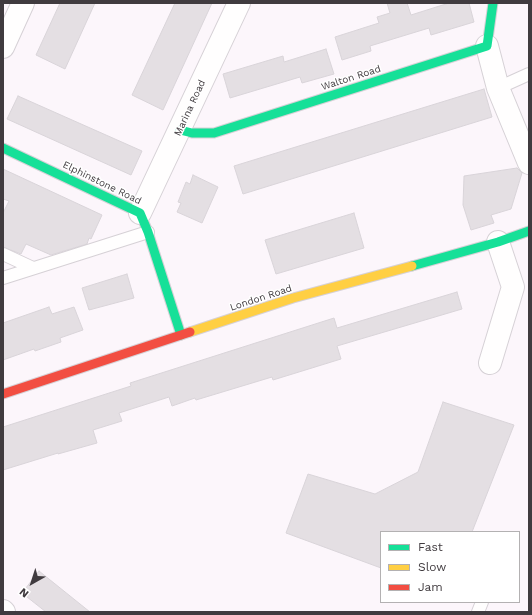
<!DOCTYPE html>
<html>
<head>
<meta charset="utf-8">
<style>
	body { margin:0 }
	#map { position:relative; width:532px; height:615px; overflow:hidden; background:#fcf6fb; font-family:"Work Sans",sans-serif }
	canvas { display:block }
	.frame { position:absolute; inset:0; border:4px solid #403b3f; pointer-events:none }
	.legend { position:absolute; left:380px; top:531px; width:140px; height:72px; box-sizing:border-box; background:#fff; border:1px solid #b3b1b2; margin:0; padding:5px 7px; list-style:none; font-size:12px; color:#403b3f }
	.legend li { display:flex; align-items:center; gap:8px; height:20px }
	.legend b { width:20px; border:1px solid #b3b1b2 }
	.north { position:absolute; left:12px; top:563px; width:40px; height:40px; -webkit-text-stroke:3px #fff; paint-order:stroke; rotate:219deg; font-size:11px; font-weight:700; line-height:16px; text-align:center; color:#403b3f }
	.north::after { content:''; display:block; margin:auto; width:14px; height:18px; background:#403b3f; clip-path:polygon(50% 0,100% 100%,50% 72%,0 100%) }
</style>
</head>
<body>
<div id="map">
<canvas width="532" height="615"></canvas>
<div class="frame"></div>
<ul class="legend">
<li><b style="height:5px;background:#16e098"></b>Fast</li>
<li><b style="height:5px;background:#ffcf43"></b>Slow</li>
<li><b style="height:5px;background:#f24e42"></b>Jam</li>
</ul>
<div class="north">N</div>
</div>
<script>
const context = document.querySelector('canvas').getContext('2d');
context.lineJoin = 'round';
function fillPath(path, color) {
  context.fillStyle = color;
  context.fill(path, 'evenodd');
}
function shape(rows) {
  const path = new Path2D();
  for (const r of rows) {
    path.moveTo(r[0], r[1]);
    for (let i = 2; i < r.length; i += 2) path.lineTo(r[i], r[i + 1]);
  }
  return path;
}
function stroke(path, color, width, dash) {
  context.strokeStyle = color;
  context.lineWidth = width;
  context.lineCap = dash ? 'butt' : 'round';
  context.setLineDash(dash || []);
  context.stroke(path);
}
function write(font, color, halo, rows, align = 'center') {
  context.font = font + ' "Work Sans",sans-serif';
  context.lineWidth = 3;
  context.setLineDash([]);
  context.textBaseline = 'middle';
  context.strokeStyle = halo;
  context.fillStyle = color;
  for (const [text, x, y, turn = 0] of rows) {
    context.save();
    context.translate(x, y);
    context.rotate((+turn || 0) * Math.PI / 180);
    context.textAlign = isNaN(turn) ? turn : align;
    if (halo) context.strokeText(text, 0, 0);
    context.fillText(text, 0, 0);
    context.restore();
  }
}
const building = shape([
	[60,3,95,3,65,69,36,55,60,3],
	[175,3,212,3,163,110,132,95,175,3],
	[387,3,407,3,411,15,449,3,469,3,474,22,431,35,429,28,370,46,371,51,342,60,335,37,379,23,377,17,390,13,387,3],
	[326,49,334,74,302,83,300,77,230,98,223,74,283,56,284,62,326,49],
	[484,89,492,117,243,194,234,166,484,89],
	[18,96,142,151,131,175,7,119,18,96],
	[517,168,522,173,511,209,491,215,494,223,471,230,463,205,464,176,517,168],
	[3,169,102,215,91,239,89,238,87,244,51,255,26,244,21,254,3,247,3,213,9,201,3,199,3,169],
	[193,175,218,187,202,223,177,212,181,203,178,202,186,182,190,184,193,175],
	[354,213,364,248,276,274,265,240,354,213],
	[127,274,134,298,89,310,82,288,127,274],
	[457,292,462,309,337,346,341,359,273,380,272,377,196,400,195,398,172,406,169,397,119,413,122,421,93,430,97,443,58,454,58,453,3,470,3,427,131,386,130,383,334,318,337,328,457,292],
	[49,307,52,314,74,307,83,330,60,338,61,342,35,351,34,349,3,360,3,323,49,307],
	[443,402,514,425,472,532,381,532,381,568,286,533,308,474,375,494,418,472,443,402],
	[39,571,90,612,46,612,22,593,39,571]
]);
fillPath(building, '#e4dfe3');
stroke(building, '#d9d4d9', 1);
const lane = shape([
	[498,88,529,74],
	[3,254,33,268],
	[3,278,148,232],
	[478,612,482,602]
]);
const street = shape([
	[487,46,498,88,529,163],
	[3,47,23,3],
	[140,213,239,3],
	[490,363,513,287,498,242],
	[3,611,4,612]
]);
const fast = shape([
	[180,130,192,133,214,133,487,46,493,3],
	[3,148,140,213,148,232,181,335],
	[412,266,498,242,529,231]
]);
const slow = shape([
	[190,332,293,298,412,266]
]);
const jam = shape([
	[3,394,190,332]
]);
stroke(lane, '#d6d1d6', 14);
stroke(street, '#d6d1d6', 24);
stroke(fast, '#d6d1d6', 11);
stroke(slow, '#d6d1d6', 11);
stroke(jam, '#d6d1d6', 11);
stroke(lane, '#fffefe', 12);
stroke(street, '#fffefe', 22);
stroke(fast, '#16e098', 9);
stroke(slow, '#ffcf43', 9);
stroke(jam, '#f24e42', 9);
write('10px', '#403b3f', '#fff', [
	["Walton Road",351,78,-18],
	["Marina Road",190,108,-65],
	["Elphinstone Road",102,183,26],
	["London Road",261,298,-18]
]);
</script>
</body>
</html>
